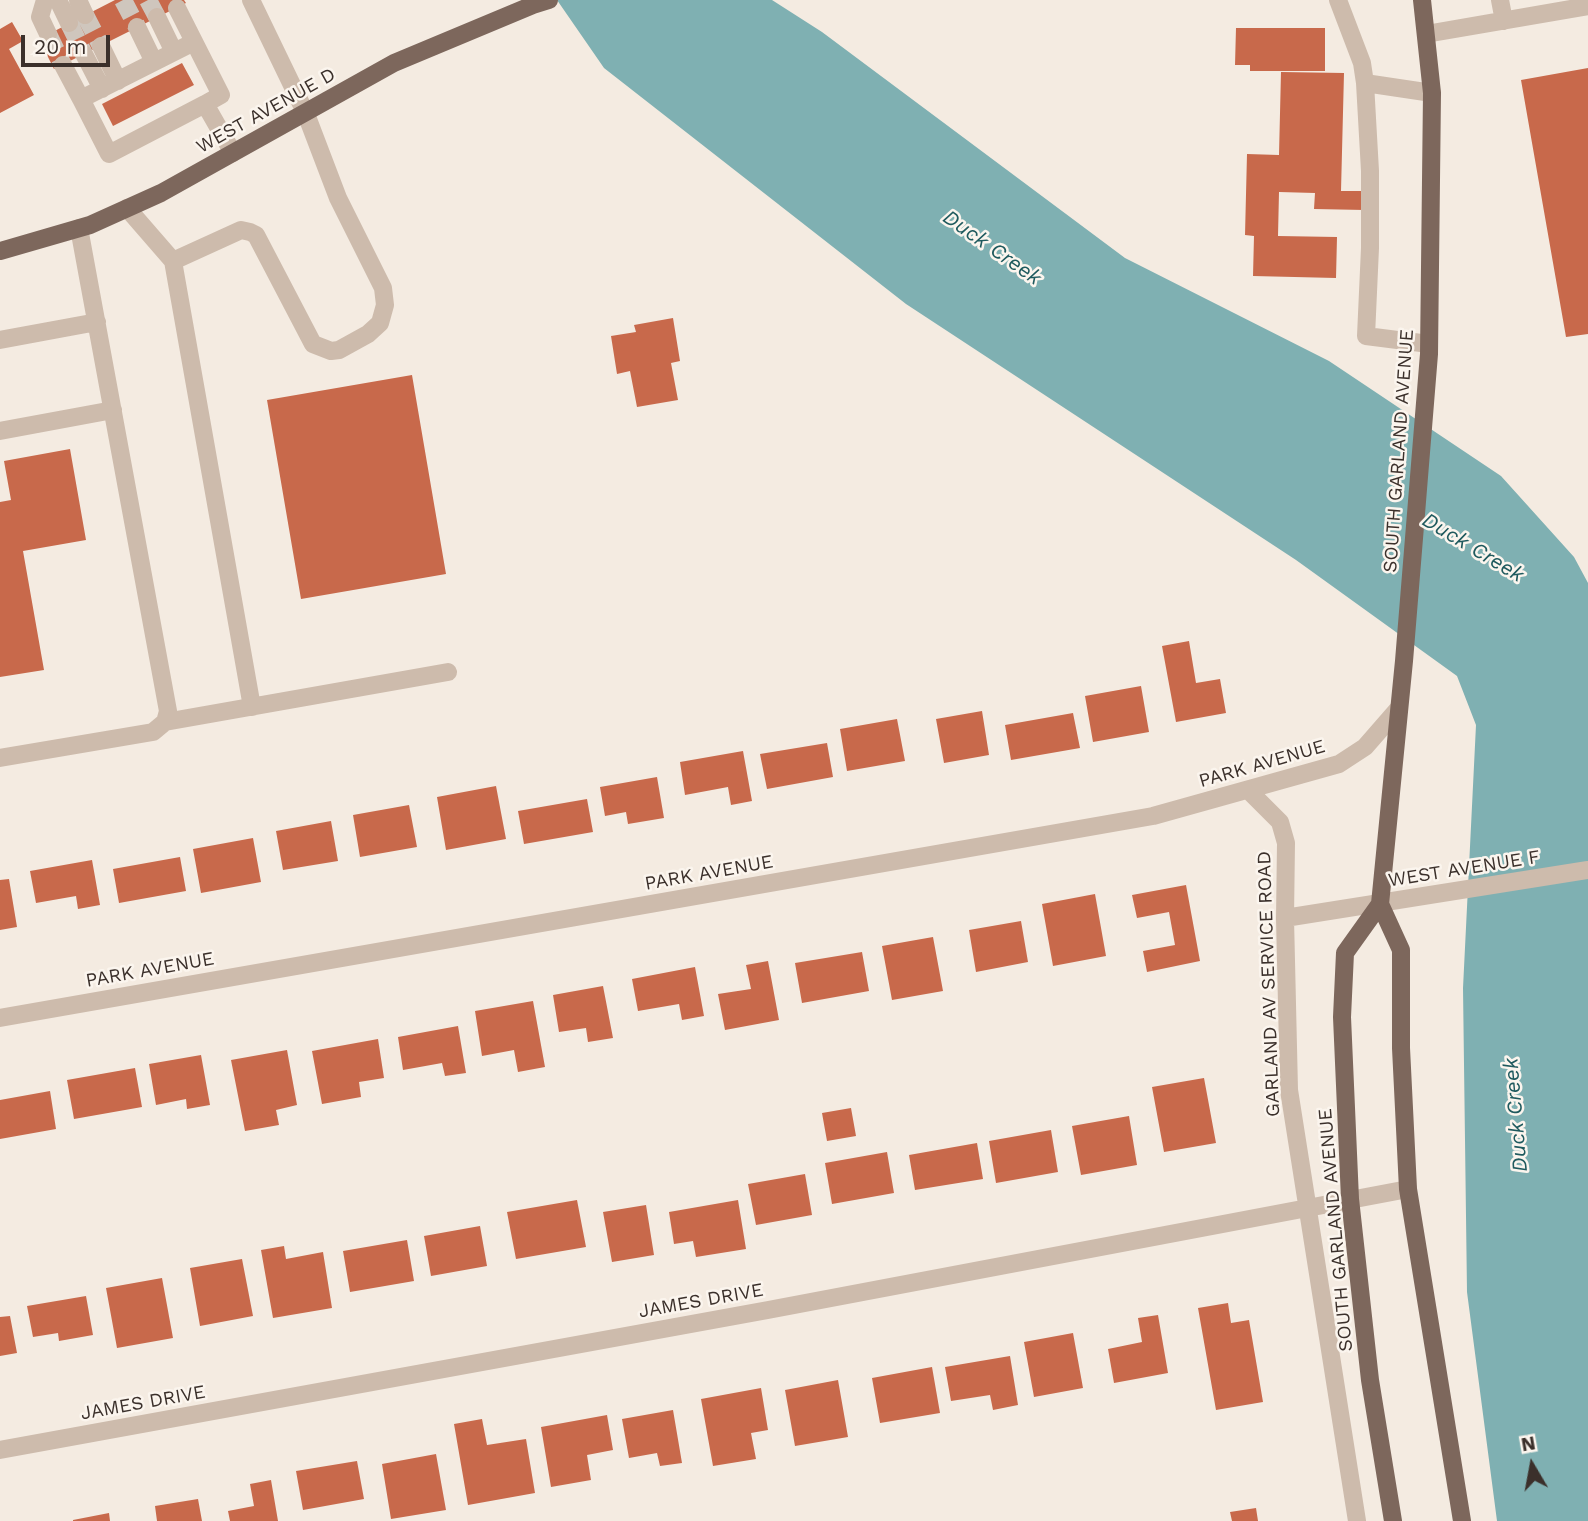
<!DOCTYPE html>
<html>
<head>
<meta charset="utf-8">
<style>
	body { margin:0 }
	#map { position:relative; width:1588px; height:1521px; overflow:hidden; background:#f4ebe1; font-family:"Work Sans",sans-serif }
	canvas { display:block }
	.north { position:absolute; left:1497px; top:1430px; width:70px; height:70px; -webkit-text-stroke:5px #fbf5ee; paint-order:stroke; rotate:350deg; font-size:19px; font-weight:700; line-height:28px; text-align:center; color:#3b302b }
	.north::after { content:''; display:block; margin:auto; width:24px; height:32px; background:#3b302b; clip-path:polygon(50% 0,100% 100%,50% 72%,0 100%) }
	.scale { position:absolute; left:21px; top:35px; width:89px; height:32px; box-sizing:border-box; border:4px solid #3b302b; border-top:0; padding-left:9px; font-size:21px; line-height:24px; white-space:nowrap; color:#3b302b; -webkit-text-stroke:5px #fbf5ee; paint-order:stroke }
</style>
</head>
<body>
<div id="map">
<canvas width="1588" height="1521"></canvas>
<div class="north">N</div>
<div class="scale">20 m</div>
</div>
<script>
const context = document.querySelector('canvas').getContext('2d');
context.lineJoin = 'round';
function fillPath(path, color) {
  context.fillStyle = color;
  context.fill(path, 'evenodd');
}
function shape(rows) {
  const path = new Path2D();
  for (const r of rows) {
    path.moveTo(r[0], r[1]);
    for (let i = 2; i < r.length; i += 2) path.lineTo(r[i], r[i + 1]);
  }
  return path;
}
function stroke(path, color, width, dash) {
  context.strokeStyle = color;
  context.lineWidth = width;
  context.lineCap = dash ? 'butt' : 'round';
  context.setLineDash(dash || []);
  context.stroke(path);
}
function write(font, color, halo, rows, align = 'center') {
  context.font = font + ' "Work Sans",sans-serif';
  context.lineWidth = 5;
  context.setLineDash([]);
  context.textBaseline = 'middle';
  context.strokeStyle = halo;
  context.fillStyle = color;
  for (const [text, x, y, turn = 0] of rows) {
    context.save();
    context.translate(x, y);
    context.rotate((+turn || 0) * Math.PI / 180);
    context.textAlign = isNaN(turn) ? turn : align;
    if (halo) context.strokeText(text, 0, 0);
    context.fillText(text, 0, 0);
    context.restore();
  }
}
fillPath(shape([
	[557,0,772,0,822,32,1125,258,1329,361,1501,476,1574,557,1588,583,1588,1521,1497,1521,1467,1292,1463,988,1476,725,1457,676,1296,560,906,304,604,68]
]), '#7fb0b2');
fillPath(shape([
	[115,0,184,0,186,3,54,69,39,39],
	[12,22,23,41,9,49,34,95,0,113,0,29],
	[1236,28,1325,28,1325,71,1250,71,1250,65,1235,65],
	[182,63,194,85,113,126,102,104],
	[1588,68,1588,334,1566,337,1521,80],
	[1281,72,1344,73,1341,191,1365,191,1365,210,1314,209,1315,193,1279,192,1278,236,1337,237,1336,278,1253,276,1254,236,1245,235,1247,154,1279,155],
	[673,318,680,361,671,363,678,400,637,407,630,371,617,374,611,336,636,332,634,325],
	[412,375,446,574,301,599,267,400],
	[70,449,86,540,23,551,44,670,0,677,0,502,11,500,4,461],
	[1189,641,1196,683,1220,679,1226,713,1176,722,1162,646],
	[1141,686,1149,732,1093,742,1085,696],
	[982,711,989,755,944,763,936,719],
	[1073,713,1080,748,1011,760,1005,725],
	[897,719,905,761,847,771,840,729],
	[827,743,833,777,767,789,760,754],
	[743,751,752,801,731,805,728,787,685,795,680,762],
	[657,777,664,818,628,824,626,812,605,816,600,787],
	[496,786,506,839,446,850,437,797],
	[587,799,593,832,524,844,518,811],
	[409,805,417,847,360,857,353,815],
	[331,821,338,861,283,870,276,831],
	[253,838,261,882,201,893,193,849],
	[180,857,186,891,119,903,113,869],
	[92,860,100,905,78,909,76,896,36,903,30,871],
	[9,879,17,927,0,930,0,880],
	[1186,885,1200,961,1147,972,1143,951,1175,945,1169,912,1137,918,1132,895],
	[1095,894,1106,956,1053,966,1042,904],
	[1021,921,1028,962,976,972,969,930],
	[933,937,943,991,892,1000,882,946],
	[862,952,869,991,802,1003,795,963],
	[768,961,779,1020,725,1030,718,994,751,989,746,965],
	[695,967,704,1016,682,1020,679,1004,638,1011,632,979],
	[603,986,613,1038,588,1042,586,1028,559,1032,553,995],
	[533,1001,545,1067,518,1072,514,1050,482,1056,475,1011],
	[458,1026,466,1073,445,1076,442,1063,403,1070,398,1037],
	[378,1039,384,1078,359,1082,361,1097,322,1104,312,1051],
	[287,1050,297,1105,276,1110,279,1125,245,1131,231,1060],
	[201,1055,210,1105,187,1109,186,1099,156,1105,149,1064],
	[135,1068,142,1107,74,1119,67,1080],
	[1204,1078,1216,1143,1164,1152,1152,1087],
	[50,1091,56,1129,0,1139,0,1100],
	[851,1108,856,1136,827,1141,822,1113],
	[1129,1116,1137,1165,1081,1175,1072,1126],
	[1051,1130,1058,1172,996,1183,989,1141],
	[977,1143,983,1179,915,1190,909,1155],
	[887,1152,894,1193,832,1204,825,1163],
	[805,1174,812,1215,756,1225,748,1184],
	[577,1200,586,1247,516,1259,507,1212],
	[738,1200,746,1249,696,1257,693,1241,674,1244,669,1212],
	[646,1205,654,1255,612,1262,603,1212],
	[480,1226,487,1266,431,1276,424,1236],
	[407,1240,414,1281,350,1292,343,1251],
	[284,1246,286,1259,323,1252,332,1308,273,1318,261,1250],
	[242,1259,253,1316,200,1326,190,1268],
	[162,1278,173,1338,117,1348,106,1288],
	[86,1296,93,1335,59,1341,58,1333,33,1337,27,1306],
	[1228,1303,1231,1323,1249,1320,1263,1402,1216,1410,1198,1308],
	[1158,1315,1168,1373,1114,1383,1108,1349,1142,1342,1138,1318],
	[10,1316,17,1353,0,1356,0,1317],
	[1073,1333,1083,1388,1034,1397,1024,1342],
	[1010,1356,1018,1405,993,1410,990,1395,951,1401,945,1367],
	[932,1367,940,1413,880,1423,872,1378],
	[838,1380,848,1437,795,1446,785,1390],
	[761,1388,768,1430,751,1433,756,1459,713,1466,701,1399],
	[673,1410,682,1463,660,1466,657,1453,629,1458,622,1419],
	[607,1415,613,1450,587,1455,591,1480,551,1487,541,1427],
	[482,1419,487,1445,526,1439,535,1493,468,1505,454,1424],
	[436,1454,446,1510,391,1519,382,1464],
	[357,1461,364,1499,303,1510,296,1471],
	[271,1480,278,1521,230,1521,228,1511,254,1506,250,1484],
	[198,1499,202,1521,157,1521,155,1506],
	[1256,1508,1258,1521,1232,1521,1230,1512],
	[109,1513,110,1521,73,1521,73,1520]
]), '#c8694b');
stroke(shape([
	[123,0,137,27],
	[148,0,157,17],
	[85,15,101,46],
	[69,23,84,54],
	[48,34,63,65]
]), '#cfc6bd', 18, [18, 9]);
stroke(shape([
	[45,0,40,17,48,34],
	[58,0,69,23],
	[78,0,85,15],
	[1338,0,1362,63,1365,83,1432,93],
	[1500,0,1504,21],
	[177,8,221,95,205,104,233,153],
	[157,17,174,52],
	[137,27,154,62],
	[1426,34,1588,6],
	[101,46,118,81],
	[84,54,102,89],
	[63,65,81,99,194,42],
	[1365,83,1370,171,1370,248,1366,336,1429,344],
	[81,99,109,154,205,104],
	[127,208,173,261,252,707],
	[173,261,241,230,250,232,256,235,313,344,331,351,339,350,368,334,380,323,385,305,383,288,338,198,306,114,251,0],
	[0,340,97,322],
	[0,431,113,410],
	[165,722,448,672],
	[0,758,153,732,165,722,168,711,79,228],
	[1248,790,1280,822,1286,843,1285,918,1289,1090,1357,1521],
	[1285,918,1588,870],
	[0,1018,1153,816,1339,764,1365,747,1399,708],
	[0,1450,768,1310,1408,1189]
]), '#cdbbac', 18);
stroke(shape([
	[1422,0,1432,93,1429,354,1404,661,1380,904,1401,950,1401,1048,1408,1189,1462,1521],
	[0,251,90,225,161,193,394,63,533,5,549,0],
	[1380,904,1345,953,1342,1017,1350,1199,1370,1380,1393,1521]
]), '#7d675c', 18);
write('19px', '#3b302b', '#fbf5ee', [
	["WEST AVENUE D",266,111,-29],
	["SOUTH GARLAND AVENUE",1399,451,-86],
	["PARK AVENUE",1262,764,-16],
	["WEST AVENUE F",1464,869,-9],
	["PARK AVENUE",709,873,-10],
	["PARK AVENUE",150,970,-10],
	["GARLAND AV SERVICE ROAD",1269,984,-92],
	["SOUTH GARLAND AVENUE",1336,1230,-95],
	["JAMES DRIVE",701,1301,-10],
	["JAMES DRIVE",143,1403,-10]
]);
write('italic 21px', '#1f5a5e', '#fbf5ee', [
	["Duck Creek",992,248,35],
	["Duck Creek",1473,548,31],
	["Duck Creek",1516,1115,-95]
]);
</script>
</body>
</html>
